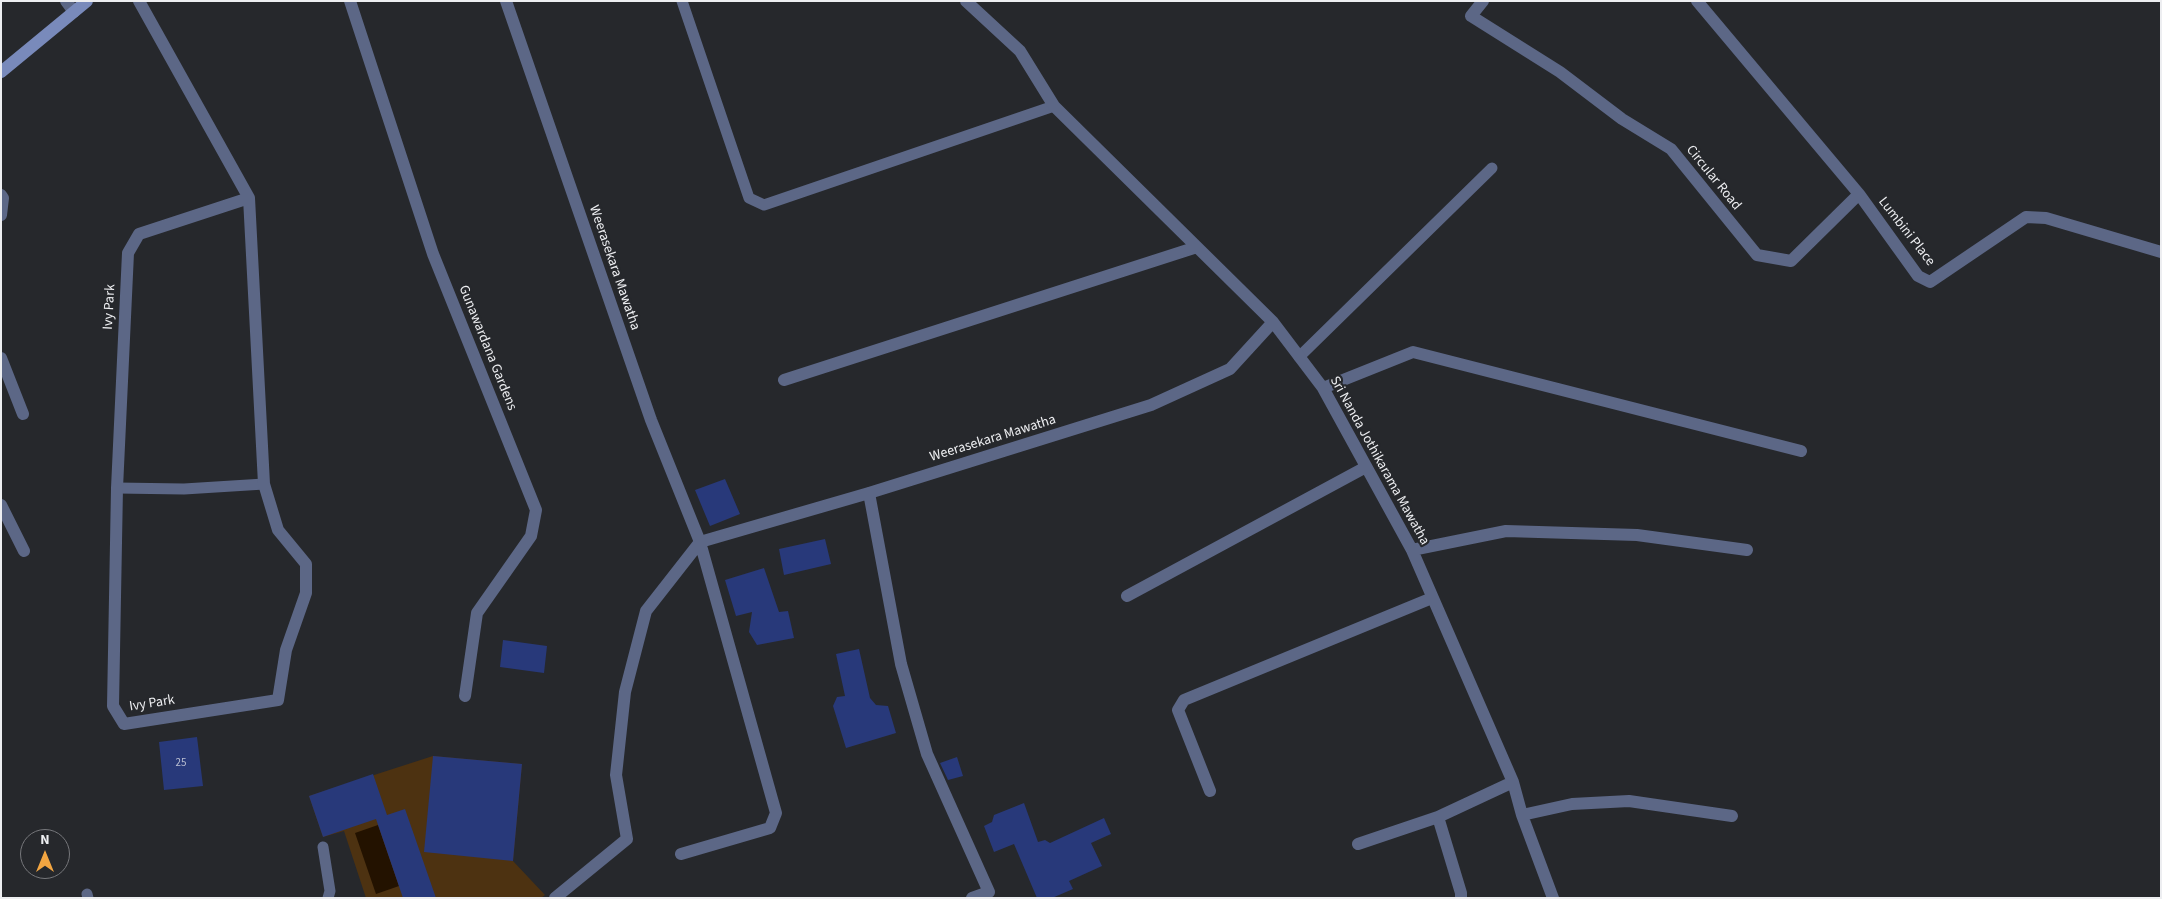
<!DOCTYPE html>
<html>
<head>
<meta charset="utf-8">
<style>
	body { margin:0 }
	#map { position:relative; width:2162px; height:899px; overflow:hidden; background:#26282c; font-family:"Source Sans 3",sans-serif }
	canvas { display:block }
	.frame { position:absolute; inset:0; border:2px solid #edeef1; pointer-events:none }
	.north { position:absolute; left:20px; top:829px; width:50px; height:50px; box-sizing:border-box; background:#26282c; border:1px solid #76777b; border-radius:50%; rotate:0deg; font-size:14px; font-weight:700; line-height:20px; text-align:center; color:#edeef1 }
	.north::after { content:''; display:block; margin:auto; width:18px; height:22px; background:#f2a541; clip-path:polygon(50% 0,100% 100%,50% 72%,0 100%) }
</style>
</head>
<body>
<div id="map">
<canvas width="2162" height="899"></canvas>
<div class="frame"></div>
<div class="north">N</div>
</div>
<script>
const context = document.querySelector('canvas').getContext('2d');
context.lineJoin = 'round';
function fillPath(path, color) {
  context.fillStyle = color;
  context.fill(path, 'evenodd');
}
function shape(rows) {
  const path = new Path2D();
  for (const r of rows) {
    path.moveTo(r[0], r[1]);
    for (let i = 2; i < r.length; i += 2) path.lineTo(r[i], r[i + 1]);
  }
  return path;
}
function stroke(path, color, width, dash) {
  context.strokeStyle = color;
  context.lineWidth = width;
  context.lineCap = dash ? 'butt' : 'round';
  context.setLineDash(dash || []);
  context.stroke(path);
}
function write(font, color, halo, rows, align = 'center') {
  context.font = font + ' "Source Sans 3",sans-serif';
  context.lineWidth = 4.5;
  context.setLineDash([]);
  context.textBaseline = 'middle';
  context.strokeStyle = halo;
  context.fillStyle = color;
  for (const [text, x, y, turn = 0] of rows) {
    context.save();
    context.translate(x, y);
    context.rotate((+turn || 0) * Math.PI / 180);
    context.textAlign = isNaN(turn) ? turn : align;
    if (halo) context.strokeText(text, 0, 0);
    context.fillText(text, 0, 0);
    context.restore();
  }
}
fillPath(shape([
	[433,756,522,764,513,861,545,895,541,898,366,898,344,831,323,837,309,796]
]), '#4d3211');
fillPath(shape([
	[378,825,399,886,376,894,355,833]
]), '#231200');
fillPath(shape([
	[725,479,740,514,710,526,695,490],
	[825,539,831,564,784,575,779,549],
	[764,568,779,612,788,611,794,638,757,645,749,632,752,612,736,616,725,580],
	[503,640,547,646,544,673,500,667],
	[859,649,870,698,876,705,888,706,896,733,846,748,833,706,837,697,845,696,836,654],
	[197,737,203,786,164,790,159,742],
	[433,756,522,764,513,861,424,852],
	[957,757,963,776,948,780,940,763],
	[373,774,387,815,405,809,436,898,403,898,376,819,323,837,309,796],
	[1024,803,1038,842,1045,840,1050,843,1104,818,1111,834,1091,843,1102,866,1069,881,1073,889,1052,898,1037,898,1014,844,994,852,984,826,992,822,994,815]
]), '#28397a');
stroke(shape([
	[682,1,749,198,764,205,1054,106],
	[1299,357,1492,168],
	[117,488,184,489,264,484],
	[323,847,330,891,328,898],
	[87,894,88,898]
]), '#5c6786', 11);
stroke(shape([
	[66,1,74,12],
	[139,1,249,198,264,484,278,530,306,564,306,593,286,650,278,700,124,724,113,706,117,488,128,253,139,234,249,198],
	[350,1,433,254,536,510,531,536,477,613,465,696],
	[506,1,651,420,700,542,776,813,770,828,681,854],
	[966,1,1020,51,1054,106,1273,322,1323,388,1412,550,1513,782,1522,815,1553,898],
	[1483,1,1471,16,1560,72,1622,119,1671,149,1757,255,1791,261,1859,194],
	[1697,1,1859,194,1918,276,1930,282,2026,217,2046,218,2161,252],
	[1,195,3,198,1,215],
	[1,358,23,414],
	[784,380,1197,247],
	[1323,388,1413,352,1801,451],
	[869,493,901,664,927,754,989,892,972,898],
	[1,505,24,551],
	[1412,550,1506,531,1637,535,1747,550],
	[1127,596,1366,467],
	[1210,791,1178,710,1184,700,1432,598],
	[1522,815,1572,804,1629,801,1732,816],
	[1438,817,1461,893,1461,898],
	[1358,844,1438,817,1513,782],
	[555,898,627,839,616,775,625,692,646,611,700,542,869,493,1151,405,1230,369,1273,322]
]), '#5c6786', 12);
stroke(shape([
	[1,72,87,1]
]), '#798abb', 12);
write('11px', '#bcc1d3', null, [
	["25",181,764]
]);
write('14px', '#edeef1', '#26282c', [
	["Circular Road",1713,178,51],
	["Lumbini Place",1906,232,52],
	["Weerasekara Mawatha",614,268,71],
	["Ivy Park",110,307,-87],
	["Gunawardana Gardens",487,348,68],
	["Weerasekara Mawatha",993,439,-17],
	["Sri Nanda Jothikarama Mawatha",1379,461,61],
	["Ivy Park",152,704,-9]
]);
</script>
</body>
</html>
